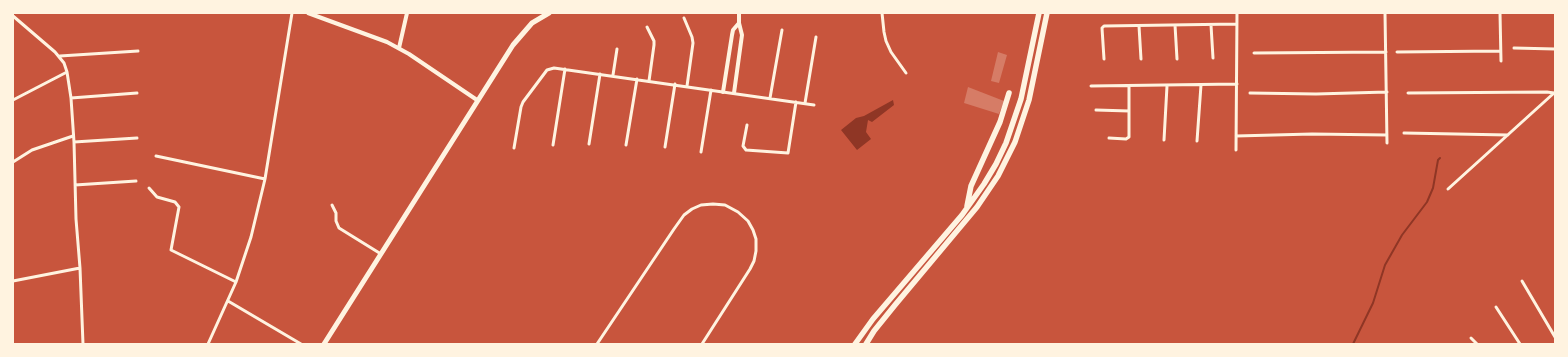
<!DOCTYPE html>
<html>
<head>
<meta charset="utf-8">
<style>
	body { margin:0 }
	#map { position:relative; width:1568px; height:357px; overflow:hidden; background:#c8553d; font-family:"PT Sans",sans-serif }
	canvas { display:block }
	.frame { position:absolute; inset:0; border:14px solid #fff3e0; pointer-events:none }
</style>
</head>
<body>
<div id="map">
<canvas width="1568" height="357"></canvas>
<div class="frame"></div>
</div>
<script>
const context = document.querySelector('canvas').getContext('2d');
context.lineJoin = 'round';
function fillPath(path, color) {
  context.fillStyle = color;
  context.fill(path, 'evenodd');
}
function shape(rows) {
  const path = new Path2D();
  for (const r of rows) {
    path.moveTo(r[0], r[1]);
    for (let i = 2; i < r.length; i += 2) path.lineTo(r[i], r[i + 1]);
  }
  return path;
}
function stroke(path, color, width, dash) {
  context.strokeStyle = color;
  context.lineWidth = width;
  context.lineCap = dash ? 'butt' : 'round';
  context.setLineDash(dash || []);
  context.stroke(path);
}
fillPath(shape([
	[893,100,894,105,872,122,868,120,866,132,871,139,857,150,841,130,856,118,864,116]
]), '#8f3625');
stroke(shape([
	[1353,344,1373,303,1385,265,1402,235,1427,202,1433,188,1438,160,1440,158]
]), '#8f3625', 2);
fillPath(shape([
	[998,52,1007,55,999,83,991,81],
	[968,87,1004,101,999,114,964,103]
]), '#d67c66');
stroke(shape([
	[882,13,884,32,886,41,891,52,906,73],
	[1385,13,1387,143],
	[1500,13,1501,61],
	[13,16,55,52,64,63,67,72,71,98,74,142,76,219,80,268,83,344],
	[684,18,692,37,693,43,687,86],
	[1175,25,1177,59],
	[1211,25,1213,58],
	[1139,26,1141,59],
	[647,27,654,41,654,45,649,81],
	[1514,48,1555,49],
	[1397,52,1500,51],
	[1254,53,1386,52],
	[60,56,138,51],
	[1104,59,1102,28,1104,26,1237,24],
	[613,75,617,49],
	[1091,86,1237,84],
	[1250,93,1316,94,1387,92],
	[1408,93,1547,92,1554,93],
	[71,98,137,93],
	[770,98,782,30],
	[13,100,67,72],
	[805,103,816,37],
	[1096,110,1129,111],
	[747,125,743,146,746,150,788,153,796,102],
	[1404,133,1508,135],
	[1236,136,1312,134,1387,135],
	[1109,138,1126,139,1129,137,1129,86],
	[1164,140,1167,86],
	[1197,141,1201,85],
	[74,142,137,138],
	[589,144,600,74],
	[553,145,565,69],
	[626,145,637,79],
	[665,147,675,84],
	[514,148,521,107,523,102,547,70,554,68,814,105],
	[1236,150,1237,13],
	[701,152,711,90],
	[156,156,265,179],
	[13,162,32,150,73,136],
	[75,185,136,181],
	[149,188,157,197,175,202,179,207,171,250,236,282],
	[1448,189,1554,93],
	[332,205,336,213,336,221,339,228,381,254],
	[13,281,80,268],
	[1522,281,1555,337],
	[228,301,301,344],
	[1496,307,1520,344],
	[1471,338,1477,344],
	[208,344,236,282,251,237,265,179,292,13],
	[597,344,674,229,684,215,692,209,701,205,713,204,725,205,738,212,748,221,753,230,756,239,756,251,754,261,750,269,702,344]
]), '#fff3e0', 3);
stroke(shape([
	[308,13,387,42,409,54,477,100],
	[399,48,407,13],
	[723,92,732,35,733,30,739,23],
	[734,93,742,35,739,23,739,13]
]), '#fff3e0', 4);
stroke(shape([
	[324,344,513,45,532,23,549,13]
]), '#fff3e0', 5);
stroke(shape([
	[967,206,971,186,1000,122,1009,93],
	[855,344,873,319,962,215,984,184,996,164,1006,143,1021,99,1039,13],
	[866,344,874,331,895,305,977,207,998,176,1015,142,1029,100,1047,13]
]), '#fff3e0', 5.5);
</script>
</body>
</html>
